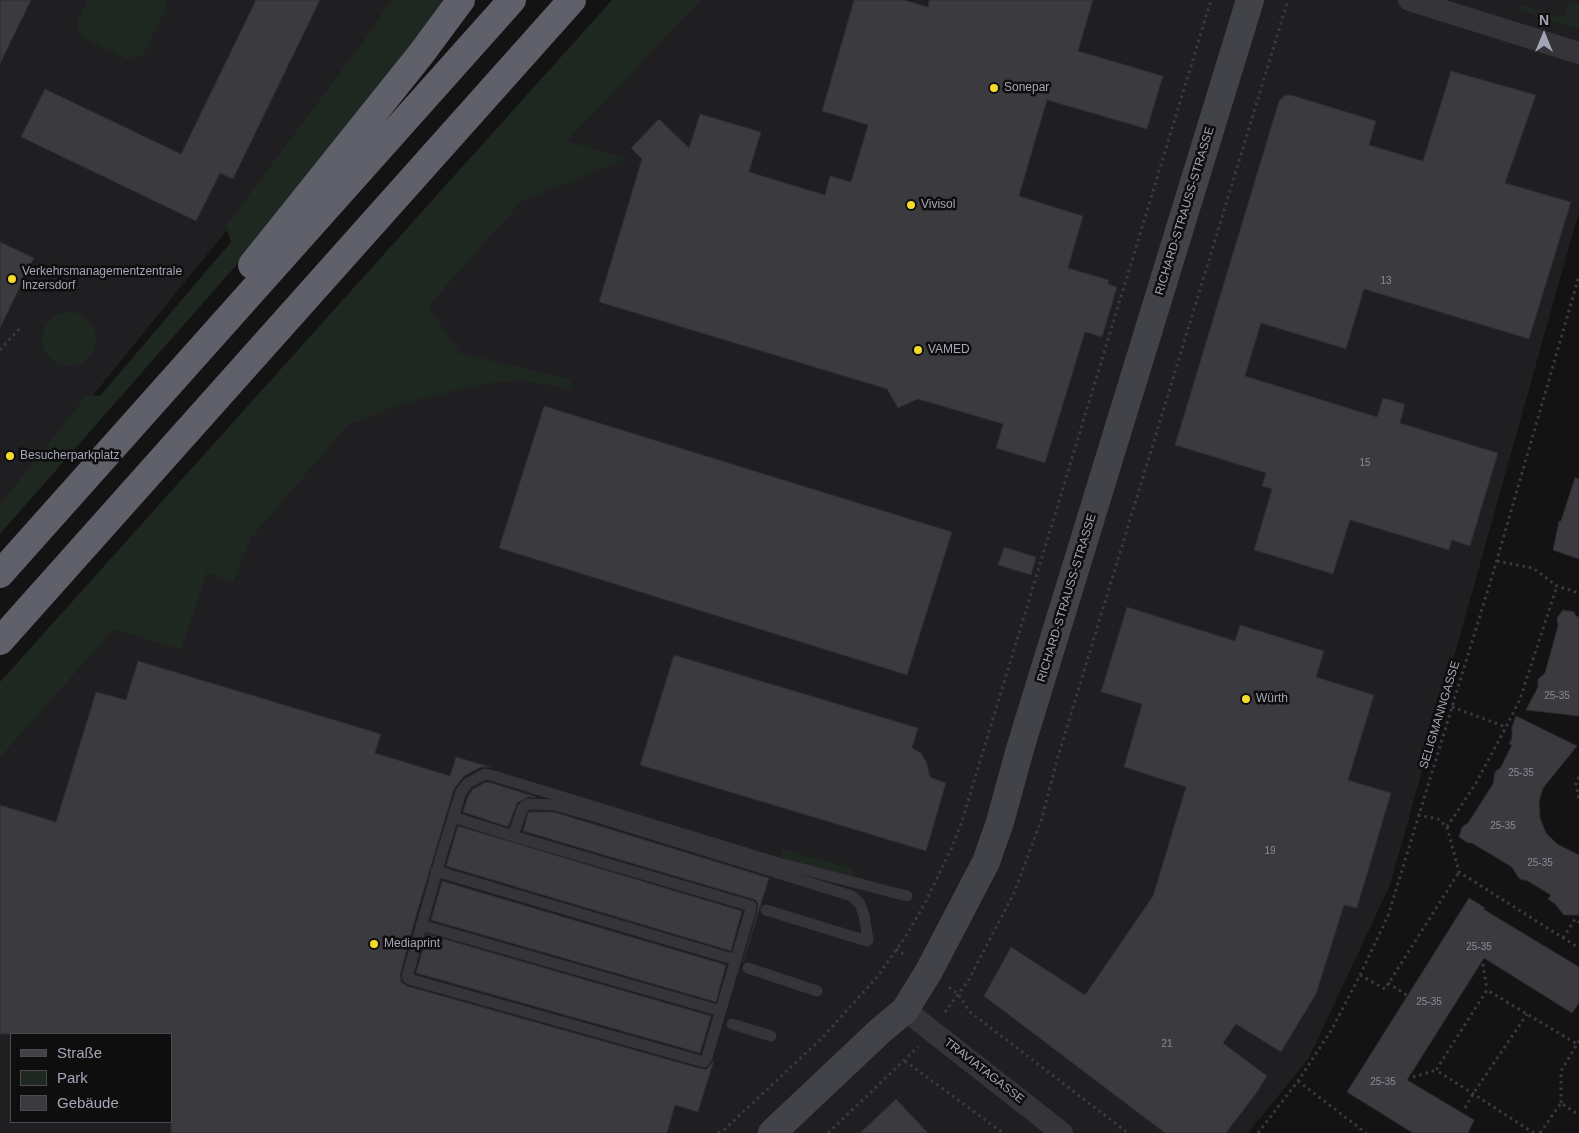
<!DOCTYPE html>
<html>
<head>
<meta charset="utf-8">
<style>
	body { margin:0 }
	#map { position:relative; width:1579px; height:1133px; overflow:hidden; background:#131314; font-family:Arial,sans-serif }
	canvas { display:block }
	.legend { position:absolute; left:10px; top:1033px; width:162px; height:90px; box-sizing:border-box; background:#0e0e0f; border:1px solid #4a4b51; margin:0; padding:6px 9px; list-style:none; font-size:15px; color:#a4a6b5 }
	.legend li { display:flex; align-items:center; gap:10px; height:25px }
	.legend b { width:25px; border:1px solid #4a4b51 }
	.north { position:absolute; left:1519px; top:10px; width:50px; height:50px; -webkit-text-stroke:4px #0e0e0f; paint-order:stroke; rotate:0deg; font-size:14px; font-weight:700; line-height:20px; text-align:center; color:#a4a6b5 }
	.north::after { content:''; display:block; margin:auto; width:18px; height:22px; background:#a4a6b5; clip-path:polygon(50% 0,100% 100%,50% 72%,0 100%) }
</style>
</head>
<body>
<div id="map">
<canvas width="1579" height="1133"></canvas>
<ul class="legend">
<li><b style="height:6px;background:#424249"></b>Straße</li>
<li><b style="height:14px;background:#1f2721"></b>Park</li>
<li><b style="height:14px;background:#3a3a3f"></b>Gebäude</li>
</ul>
<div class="north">N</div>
</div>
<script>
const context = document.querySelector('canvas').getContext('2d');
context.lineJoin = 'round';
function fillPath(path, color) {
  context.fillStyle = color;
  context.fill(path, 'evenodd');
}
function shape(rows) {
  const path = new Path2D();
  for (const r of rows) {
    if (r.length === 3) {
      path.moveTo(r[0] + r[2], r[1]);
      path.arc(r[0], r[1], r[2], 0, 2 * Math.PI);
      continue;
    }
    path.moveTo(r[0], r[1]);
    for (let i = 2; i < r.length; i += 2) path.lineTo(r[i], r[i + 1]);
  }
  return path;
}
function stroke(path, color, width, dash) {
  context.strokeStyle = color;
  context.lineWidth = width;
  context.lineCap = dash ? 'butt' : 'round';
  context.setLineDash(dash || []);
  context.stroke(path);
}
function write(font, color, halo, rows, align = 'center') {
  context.font = font + ' Arial,sans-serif';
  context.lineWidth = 5;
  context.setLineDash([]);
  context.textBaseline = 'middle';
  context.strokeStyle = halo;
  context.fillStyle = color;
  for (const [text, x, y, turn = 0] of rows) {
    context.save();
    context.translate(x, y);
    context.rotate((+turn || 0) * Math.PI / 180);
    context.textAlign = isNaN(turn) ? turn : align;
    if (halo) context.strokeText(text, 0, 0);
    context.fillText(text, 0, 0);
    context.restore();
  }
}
fillPath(shape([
	[0,0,410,0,291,151,0,510],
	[701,0,1579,0,1579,211,1390,885,1309,1058,1248,1133,0,1133,0,758,124,617,379,337],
	[11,1034,171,1034,171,1122,11,1122]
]), '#1f1f21');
fillPath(shape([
	[88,0,164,0,167,6,143,55,129,60,81,37,77,24],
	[391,0,447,0,253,246,0,534,0,505,87,395,100,396,231,242,226,226,365,39],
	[612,0,701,0,567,141,627,158,521,202,428,306,460,353,571,380,569,389,522,380,476,385,397,405,347,426,251,538,233,582,207,572,181,650,114,629,0,758,0,682],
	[1568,2,1579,5,1579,29,1519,10,1520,5,1563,18],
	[69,339,27],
	[783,849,854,870,852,879,780,858]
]), '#1f2721');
const building = shape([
	[0,0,31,0,0,64,0,0],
	[256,0,320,0,233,179,220,173,196,221,21,137,45,89,181,154,256,0],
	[854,0,904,0,928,7,929,0,1093,0,1078,51,1163,76,1147,129,1047,100,1019,196,1083,216,1068,268,1109,280,1108,284,1117,287,1102,337,1085,332,1045,463,996,448,1003,424,918,399,898,408,887,389,599,302,642,159,631,148,659,119,689,148,700,114,761,132,749,172,825,195,830,176,851,182,868,125,822,111,854,0],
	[1451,71,1536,95,1505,183,1571,202,1529,339,1364,289,1346,349,1261,323,1245,376,1377,417,1383,398,1405,404,1400,423,1498,453,1470,546,1452,540,1449,550,1350,520,1333,574,1254,550,1272,489,1262,486,1266,473,1175,445,1279,101,1284,96,1291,95,1376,121,1369,145,1423,161,1451,71],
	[0,242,34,258,0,328,0,242],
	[544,406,952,532,907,675,499,548,544,406],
	[1575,478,1579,479,1579,559,1553,550,1559,521,1561,521,1575,478],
	[1004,547,1036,557,1031,575,998,565,1004,547],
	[1127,607,1235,641,1240,625,1324,651,1316,677,1374,695,1348,780,1391,793,1357,908,1344,905,1316,994,1281,1052,1236,1024,1223,1043,1267,1076,1257,1092,1226,1133,1165,1133,984,996,1011,947,1085,995,1153,896,1186,787,1124,767,1142,704,1101,692,1127,607],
	[1563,610,1574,612,1576,616,1579,617,1579,716,1526,710,1538,687,1538,679,1545,673,1558,626,1557,618,1563,610],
	[674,655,918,728,912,748,921,753,926,761,930,777,946,783,926,851,640,765,674,655],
	[138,661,381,734,375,753,450,776,456,757,490,767,481,767,464,776,454,789,414,923,400,975,401,982,407,986,702,1069,707,1069,714,1060,698,1112,675,1105,667,1133,171,1133,171,1034,0,1034,0,805,56,822,96,692,126,700,138,661],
	[1516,716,1577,746,1543,788,1539,801,1540,818,1546,833,1557,844,1579,855,1579,915,1564,915,1555,904,1548,899,1551,895,1526,880,1522,880,1518,877,1512,867,1472,843,1468,843,1459,837,1462,827,1468,823,1493,784,1495,772,1501,767,1512,745,1509,744,1512,738,1512,727,1516,716],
	[486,782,492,783,536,797,528,797,517,803,508,827,463,812,468,796,473,789,486,782],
	[531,812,554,812,769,878,743,962,757,913,758,904,756,900,523,831,528,813,531,812],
	[458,826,742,911,731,951,446,866,458,826],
	[442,881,726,965,716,1002,431,920,442,881],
	[1469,898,1485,908,1483,909,1579,967,1579,1003,1572,1013,1484,958,1407,1080,1474,1120,1468,1133,1413,1133,1347,1092,1469,898],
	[427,934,711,1016,700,1053,416,973,427,934],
	[896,1099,928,1133,860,1133,896,1099]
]);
fillPath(building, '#3a3a3f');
stroke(building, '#2d2d30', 1);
stroke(shape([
	[0,350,21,327],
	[1497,561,1533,568,1557,586,1579,593],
	[1452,707,1506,727,1520,699,1557,586],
	[1579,777,1576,783,1579,800],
	[1418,815,1438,819,1447,827,1476,783,1506,727],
	[1447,827,1459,872,1579,948],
	[1563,938,1575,919,1579,922],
	[896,949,907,957],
	[1483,964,1487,990],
	[1360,975,1385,989,1459,872],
	[1388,983,1408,996],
	[949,987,958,994,970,1012,1128,1133],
	[945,1012,968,981,1014,893,1042,818,1057,760,1288,0],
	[905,1061,1003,1133],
	[1413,1077,1436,1070],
	[1298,1081,1366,1133],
	[1561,1103,1561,1071,1579,1041],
	[1465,1108,1473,1094,1527,1014],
	[718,1133,725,1129,823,1037,877,977,906,936,926,901,952,847,962,821,1211,0],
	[828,1133,918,1047],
	[1258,1133,1298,1081,1332,1029,1360,975,1388,916,1494,570,1579,276],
	[1534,1133,1436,1070,1487,990,1577,1044],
	[1540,1133,1561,1103,1579,1115]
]), '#3a3a40', 3, [2.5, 4]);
stroke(shape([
	[453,817,513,836],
	[436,871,736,960],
	[766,910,867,941],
	[421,925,721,1011],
	[868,940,864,915,860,904,852,896,597,817,555,805,528,804,522,809,513,836,751,906,750,912,707,1057,704,1062,409,979,407,977,442,853,461,792,468,783,485,774,494,776,775,862,907,896],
	[748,968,817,991],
	[732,1024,771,1036]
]), '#343439', 11);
stroke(shape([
	[1409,0,1579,53],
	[905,1010,1062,1133]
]), '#343439', 22);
stroke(shape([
	[772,1133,880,1031,905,1010,929,971,986,862,1000,822,1020,749,1250,0]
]), '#424249', 28);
stroke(shape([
	[252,265,421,54,461,0],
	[0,574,512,0],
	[0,641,572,0]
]), '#5f606a', 28);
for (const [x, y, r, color] of [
	[994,88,5,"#f4db2b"],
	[911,205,5,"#f4db2b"],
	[12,279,5,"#f4db2b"],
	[918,350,5,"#f4db2b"],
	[10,456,5,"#f4db2b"],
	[1246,699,5,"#f4db2b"],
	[374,944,5,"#f4db2b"]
]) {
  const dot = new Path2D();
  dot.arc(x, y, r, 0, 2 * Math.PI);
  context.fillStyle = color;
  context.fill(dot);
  stroke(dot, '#0e0e0f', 2);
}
write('10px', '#8a8b98', null, [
	["13",1386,281],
	["15",1365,463],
	["25-35",1557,696],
	["25-35",1521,773],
	["25-35",1503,826],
	["19",1270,851],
	["25-35",1540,863],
	["25-35",1479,947],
	["25-35",1429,1002],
	["21",1167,1044],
	["25-35",1383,1082]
]);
write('12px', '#a4a6b5', '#0e0e0f', [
	["Sonepar",1004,88],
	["Vivisol",921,205],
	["Verkehrsmanagementzentrale",22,272],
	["Inzersdorf",22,286],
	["VAMED",928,350],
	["Besucherparkplatz",20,456],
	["Würth",1256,699],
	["Mediaprint",384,944]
], 'left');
write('12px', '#a4a6b5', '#0e0e0f', [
	["RICHARD-STRAUSS-STRASSE",1185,211,-73],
	["RICHARD-STRAUSS-STRASSE",1067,598,-73],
	["SELIGMANNGASSE",1440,715,-73],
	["TRAVIATAGASSE",984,1071,38]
]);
</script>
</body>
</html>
